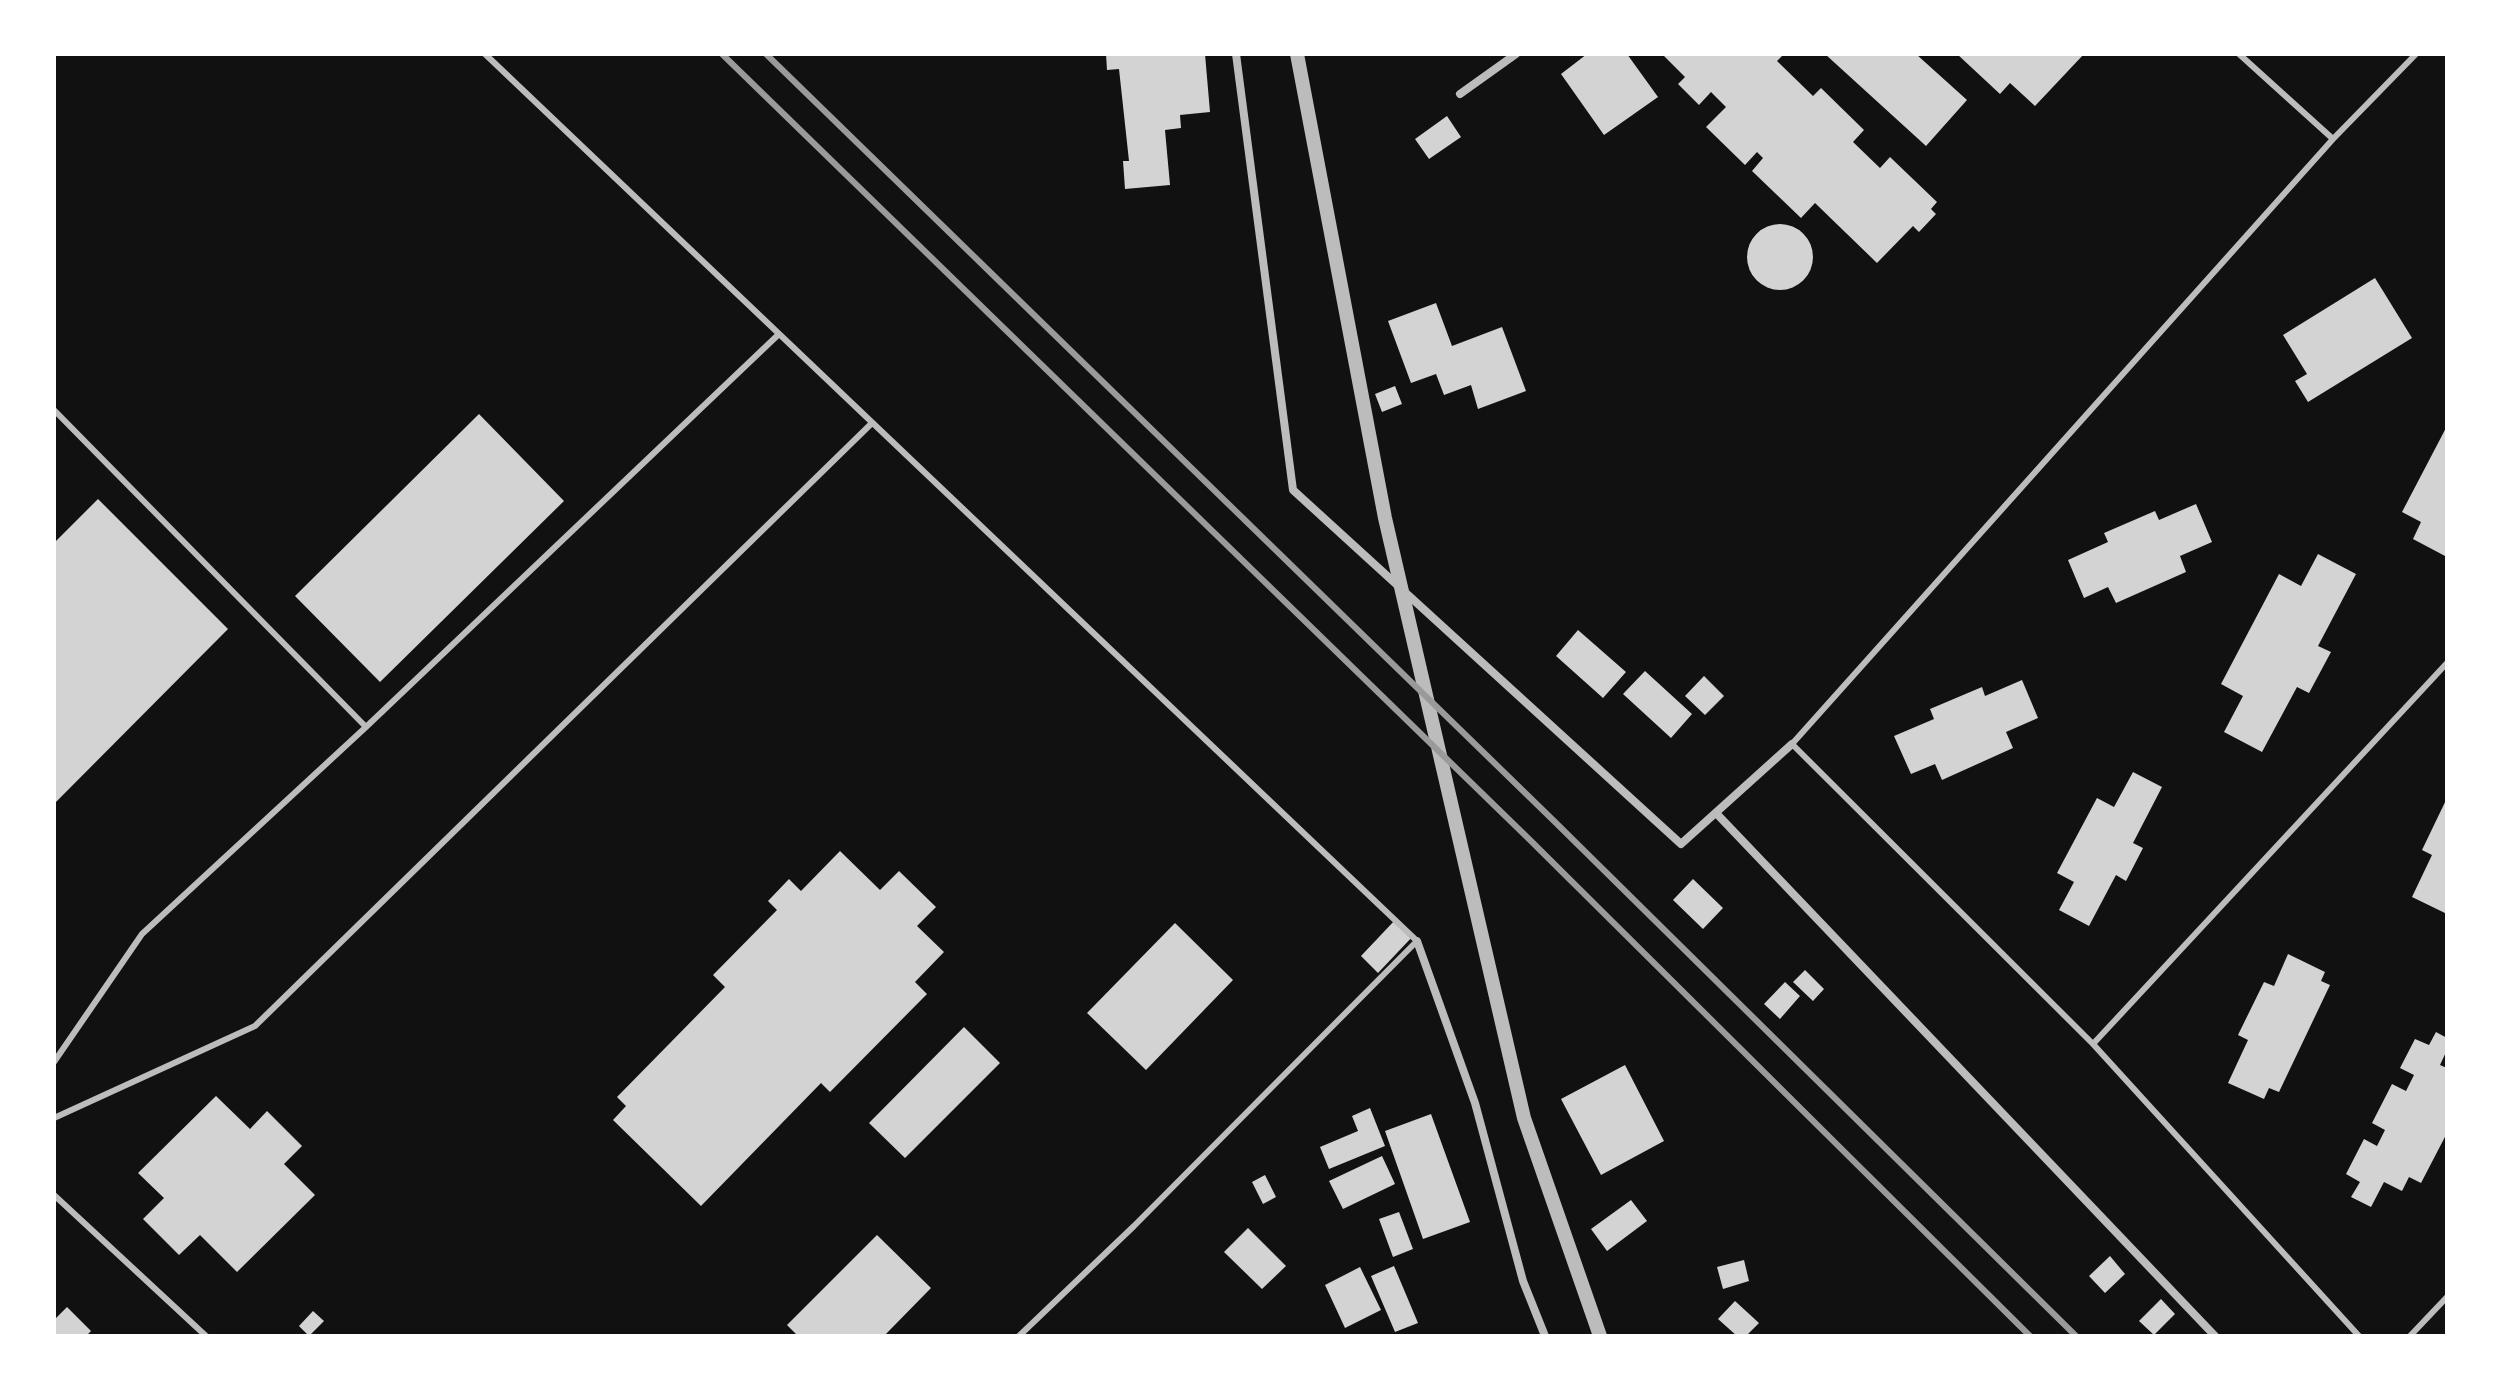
<!DOCTYPE html>
<html>
<head>
<meta charset="utf-8">
<style>
	body { margin:0 }
	#map { position:relative; width:2501px; height:1390px; overflow:hidden; background:#111; font-family:Cabin,sans-serif }
	canvas { display:block }
	.frame { position:absolute; inset:0; border:56px solid #fff; pointer-events:none }
</style>
</head>
<body>
<div id="map">
<canvas width="2501" height="1390"></canvas>
<div class="frame"></div>
</div>
<script>
const context = document.querySelector('canvas').getContext('2d');
context.lineJoin = 'round';
function fillPath(path, color) {
  context.fillStyle = color;
  context.fill(path, 'evenodd');
}
function shape(rows) {
  const path = new Path2D();
  for (const r of rows) {
    if (r.length === 3) {
      path.moveTo(r[0] + r[2], r[1]);
      path.arc(r[0], r[1], r[2], 0, 2 * Math.PI);
      continue;
    }
    path.moveTo(r[0], r[1]);
    for (let i = 2; i < r.length; i += 2) path.lineTo(r[i], r[i + 1]);
  }
  return path;
}
function stroke(path, color, width, dash) {
  context.strokeStyle = color;
  context.lineWidth = width;
  context.lineCap = dash ? 'butt' : 'round';
  context.setLineDash(dash || []);
  context.stroke(path);
}
fillPath(shape([
	[1106,54,1205,54,1210,112,1180,115,1181,128,1165,130,1170,185,1125,189,1123,161,1129,161,1119,69,1107,70],
	[1587,54,1627,54,1658,97,1604,135,1561,74],
	[1662,54,1784,54,1777,61,1813,96,1821,88,1864,130,1853,142,1880,168,1890,157,1937,202,1931,209,1936,214,1919,232,1913,226,1877,263,1815,203,1801,218,1752,171,1763,158,1757,152,1745,165,1706,127,1726,107,1711,92,1699,105,1678,84,1685,77],
	[1825,54,1916,54,1967,100,1926,146],
	[1957,54,2084,54,2035,106,2010,83,2000,94],
	[1447,116,1461,137,1429,159,1415,139],
	[1780,257,33],
	[2375,278,2412,338,2308,402,2295,381,2307,374,2283,335],
	[1436,303,1452,346,1502,327,1526,391,1478,409,1471,385,1444,395,1436,374,1411,383,1388,321],
	[1395,386,1402,404,1382,412,1375,394],
	[479,414,564,501,380,682,295,596],
	[2447,426,2447,552,2445,556,2413,539,2421,522,2402,512],
	[98,499,228,629,54,804,54,543],
	[2196,504,2212,542,2180,556,2186,572,2116,603,2108,587,2084,598,2068,560,2108,542,2104,533,2155,511,2159,520],
	[2318,554,2356,574,2318,646,2331,652,2309,693,2297,687,2262,752,2224,732,2243,696,2221,684,2279,574,2301,586],
	[1578,630,1626,672,1603,698,1556,656],
	[1645,671,1692,714,1671,738,1623,694],
	[1704,676,1724,696,1705,715,1685,696],
	[2022,680,2038,718,2006,732,2013,748,1942,780,1935,764,1911,774,1894,736,1934,719,1930,709,1982,687,1985,696],
	[2133,772,2162,787,2133,843,2143,848,2126,881,2116,875,2089,926,2059,910,2074,882,2057,873,2097,798,2114,807],
	[2447,798,2447,914,2412,897,2432,855,2422,850],
	[840,851,880,890,899,871,936,907,917,926,944,952,915,982,927,994,830,1092,821,1083,701,1206,613,1120,626,1106,617,1097,725,987,713,975,777,910,768,901,789,879,801,891],
	[1693,879,1723,908,1703,929,1673,900],
	[1396,919,1414,935,1378,973,1361,956],
	[1175,923,1233,980,1146,1070,1087,1013],
	[2288,954,2325,972,2321,981,2330,985,2279,1092,2269,1088,2264,1099,2228,1083,2248,1040,2238,1035,2264,982,2274,986],
	[1805,970,1824,989,1813,1001,1793,982],
	[1785,982,1800,996,1780,1019,1764,1004],
	[964,1027,1000,1063,905,1158,869,1123],
	[2436,1032,2447,1038,2447,1050,2440,1065,2447,1068,2447,1133,2421,1183,2409,1177,2402,1191,2384,1182,2371,1207,2351,1197,2360,1182,2346,1174,2364,1139,2377,1146,2385,1130,2372,1123,2392,1084,2406,1091,2414,1075,2400,1068,2415,1039,2429,1045],
	[1625,1065,1664,1141,1601,1175,1561,1099],
	[216,1096,250,1129,267,1111,302,1146,284,1164,315,1195,237,1272,200,1235,179,1255,143,1219,164,1198,138,1173],
	[1370,1108,1385,1146,1329,1169,1320,1147,1358,1131,1352,1116],
	[1431,1114,1470,1222,1423,1239,1385,1131],
	[1382,1156,1395,1184,1343,1209,1329,1181],
	[1265,1175,1276,1197,1263,1204,1252,1182],
	[1631,1200,1647,1221,1607,1251,1591,1229],
	[1399,1212,1413,1249,1393,1257,1379,1219],
	[1248,1228,1286,1266,1262,1289,1224,1252],
	[877,1235,931,1288,884,1336,798,1336,787,1325],
	[2110,1256,2125,1274,2105,1293,2089,1276],
	[1744,1260,1749,1281,1723,1289,1717,1267],
	[1394,1266,1418,1323,1395,1332,1371,1276],
	[1360,1267,1381,1310,1345,1328,1325,1285],
	[2161,1299,2175,1314,2154,1335,2139,1321],
	[1735,1301,1759,1323,1746,1336,1737,1336,1718,1319],
	[67,1307,91,1331,86,1336,54,1336,54,1320],
	[313,1311,324,1321,309,1336,299,1326]
]), '#d3d3d3');
stroke(shape([
	[485,54,1417,941,1134,1226,1019,1336],
	[2239,54,2333,139],
	[54,410,366,727],
	[2093,1044,2447,663],
	[54,1062,142,934,366,727,779,334],
	[54,1118,255,1026,872,423],
	[54,1195,206,1336],
	[2359,1336,2093,1044,1792,744,2333,139,2416,54],
	[2410,1336,2447,1297]
]), '#bcbcbc', 6);
stroke(shape([
	[1236,54,1293,490,1681,844,1792,744],
	[1460,94,1516,54],
	[1716,813,2215,1336],
	[1417,941,1475,1103,1523,1281,1545,1336]
]), '#bcbcbc', 8);
stroke(shape([
	[1297,54,1385,518,1524,1118,1600,1336]
]), '#bcbcbc', 14);
stroke(shape([
	[722,54,1531,841,2030,1336],
	[766,54,1554,821,2076,1336]
]), '#9a9a9a', 6);
</script>
</body>
</html>
